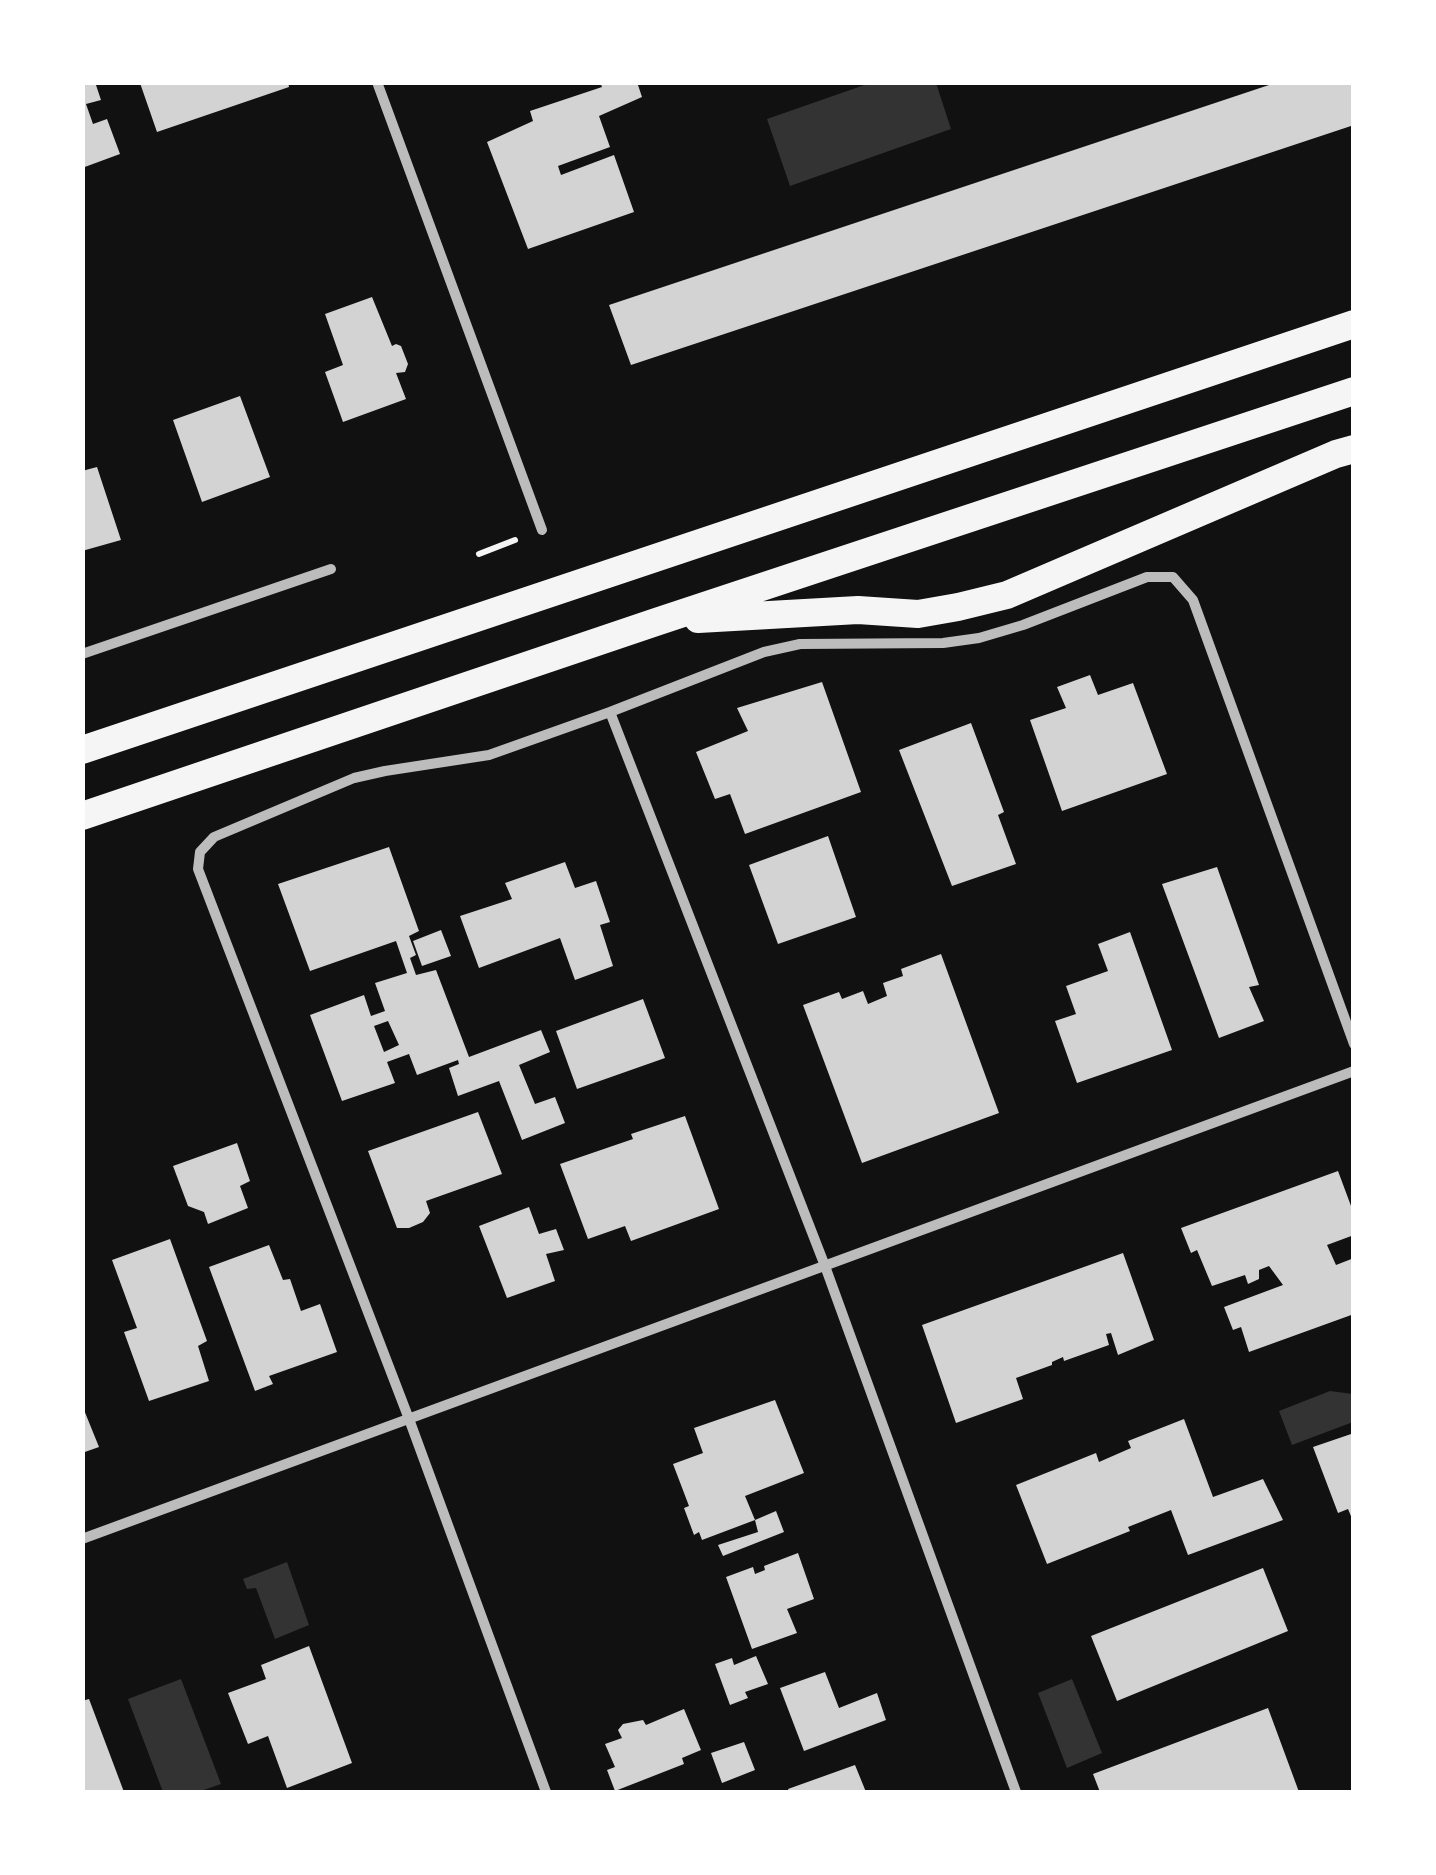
<!DOCTYPE html>
<html>
<head>
<meta charset="utf-8">
<style>
	body { margin:0 }
	#map { position:relative; width:1436px; height:1875px; overflow:hidden; background:#111; font-family:Raleway,sans-serif }
	canvas { display:block }
	.frame { position:absolute; inset:0; border:85px solid #fff; pointer-events:none }
</style>
</head>
<body>
<div id="map">
<canvas width="1436" height="1875"></canvas>
<div class="frame"></div>
</div>
<script>
const context = document.querySelector('canvas').getContext('2d');
context.lineJoin = 'round';
function fillPath(path, color) {
  context.fillStyle = color;
  context.fill(path, 'evenodd');
}
function shape(rows) {
  const path = new Path2D();
  for (const r of rows) {
    path.moveTo(r[0], r[1]);
    for (let i = 2; i < r.length; i += 2) path.lineTo(r[i], r[i + 1]);
  }
  return path;
}
function stroke(path, color, width, dash) {
  context.strokeStyle = color;
  context.lineWidth = width;
  context.lineCap = dash ? 'butt' : 'round';
  context.setLineDash(dash || []);
  context.stroke(path);
}
fillPath(shape([
	[873,82,936,83,951,129,790,186,767,119],
	[1330,1391,1353,1394,1353,1422,1292,1445,1279,1411],
	[287,1562,309,1625,275,1639,256,1588,247,1589,243,1579],
	[181,1679,221,1784,198,1792,163,1792,128,1699],
	[1072,1679,1102,1753,1067,1768,1038,1693]
]), '#333');
fillPath(shape([
	[82,82,95,82,101,100,86,104,93,124,107,119,120,154,82,168],
	[143,82,288,82,289,87,157,132,140,83],
	[600,82,637,82,642,97,599,116,610,147,558,166,561,175,614,155,634,212,528,249,487,142,533,121,530,111,602,87],
	[1278,82,1354,82,1354,125,631,365,609,305],
	[372,297,392,346,396,344,401,346,408,364,405,372,396,373,406,399,343,422,325,372,343,365,325,314],
	[240,396,270,477,202,502,173,420],
	[97,467,121,540,82,551,82,471],
	[1090,675,1098,695,1133,683,1167,774,1062,811,1030,720,1066,708,1057,687],
	[822,682,861,792,745,834,730,794,715,799,696,752,748,731,737,708],
	[971,723,1004,812,998,815,1016,864,952,886,899,750],
	[828,836,856,917,778,944,749,865],
	[389,847,419,931,409,936,416,955,410,958,416,975,436,970,469,1057,541,1030,550,1052,519,1065,535,1104,555,1097,565,1123,522,1140,499,1081,458,1096,449,1068,459,1064,458,1060,417,1075,409,1054,387,1062,395,1083,342,1101,310,1015,364,995,371,1016,385,1011,375,983,407,973,396,941,310,971,278,884],
	[388,1021,399,1045,384,1052,374,1026],
	[565,862,575,888,596,881,610,922,600,925,613,966,575,980,560,938,479,968,460,916,512,899,505,883],
	[1217,867,1259,985,1249,987,1264,1021,1219,1038,1162,884],
	[441,930,451,956,422,966,413,941],
	[1130,932,1172,1050,1077,1083,1055,1021,1076,1014,1066,986,1108,971,1098,944],
	[941,954,999,1113,862,1163,803,1005,839,992,842,999,863,991,868,1004,887,996,883,983,903,976,901,969],
	[643,999,665,1058,577,1089,556,1031],
	[478,1112,502,1174,426,1201,430,1213,423,1222,409,1228,397,1228,368,1151],
	[685,1116,719,1209,631,1241,625,1226,588,1239,560,1164,633,1139,631,1134],
	[237,1143,250,1181,240,1186,248,1208,208,1224,204,1212,188,1206,173,1166],
	[1338,1171,1354,1214,1354,1235,1327,1245,1336,1265,1354,1258,1354,1314,1249,1352,1241,1327,1233,1330,1224,1307,1283,1285,1269,1266,1259,1270,1259,1279,1248,1284,1245,1275,1212,1286,1197,1250,1191,1253,1181,1228],
	[529,1207,539,1234,556,1229,564,1250,546,1254,555,1281,507,1298,479,1226],
	[170,1239,207,1341,198,1346,209,1381,149,1401,124,1332,137,1328,112,1260],
	[269,1245,283,1280,290,1279,301,1311,320,1304,337,1352,269,1376,273,1384,255,1391,209,1267],
	[1123,1253,1154,1340,1118,1355,1111,1333,1106,1334,1109,1345,1064,1361,1063,1357,1052,1362,1052,1365,1016,1378,1023,1399,956,1423,922,1325],
	[775,1400,804,1473,745,1496,755,1520,702,1540,699,1532,694,1535,684,1508,689,1506,673,1464,703,1453,694,1428],
	[82,1405,99,1447,82,1453],
	[1184,1419,1213,1497,1263,1479,1283,1520,1188,1555,1171,1510,1128,1527,1130,1531,1047,1564,1016,1485,1096,1453,1099,1462,1131,1448,1128,1441],
	[1354,1433,1354,1521,1353,1521,1348,1509,1338,1513,1313,1447],
	[776,1511,784,1532,723,1556,718,1545,758,1532,755,1520],
	[798,1553,814,1599,787,1609,797,1633,752,1649,726,1577,753,1567,755,1574,765,1570,764,1566],
	[1263,1568,1288,1631,1117,1701,1091,1636],
	[309,1646,352,1763,287,1788,268,1736,248,1744,228,1693,266,1679,261,1665],
	[756,1656,768,1684,745,1692,748,1698,730,1705,715,1664,732,1658,734,1665],
	[825,1672,839,1708,877,1693,886,1720,804,1751,780,1688],
	[89,1699,124,1792,82,1792,82,1701],
	[1268,1708,1299,1792,1100,1792,1093,1774],
	[684,1709,701,1750,682,1758,684,1764,615,1791,607,1770,615,1767,605,1744,622,1738,618,1730,623,1724,643,1720,646,1725],
	[744,1742,755,1770,722,1783,711,1753],
	[855,1765,866,1792,789,1792,788,1789]
]), '#d3d3d3');
stroke(shape([
	[479,554,515,540]
]), '#f5f5f5', 6);
stroke(shape([
	[377,82,542,530],
	[82,654,331,569],
	[610,712,825,1266,1016,1792],
	[82,1539,1354,1071],
	[546,1792,409,1419,198,869,200,852,214,837,354,778,385,771,489,755,610,712,764,652,800,644,943,643,979,638,1023,625,1147,577,1173,577,1193,600,1354,1044]
]), '#bcbcbc', 10);
stroke(shape([
	[698,619,858,610,918,614,958,607,1007,595,1336,454,1354,449],
	[82,750,1354,324],
	[82,816,656,622,1354,391]
]), '#f5f5f5', 28);
</script>
</body>
</html>
